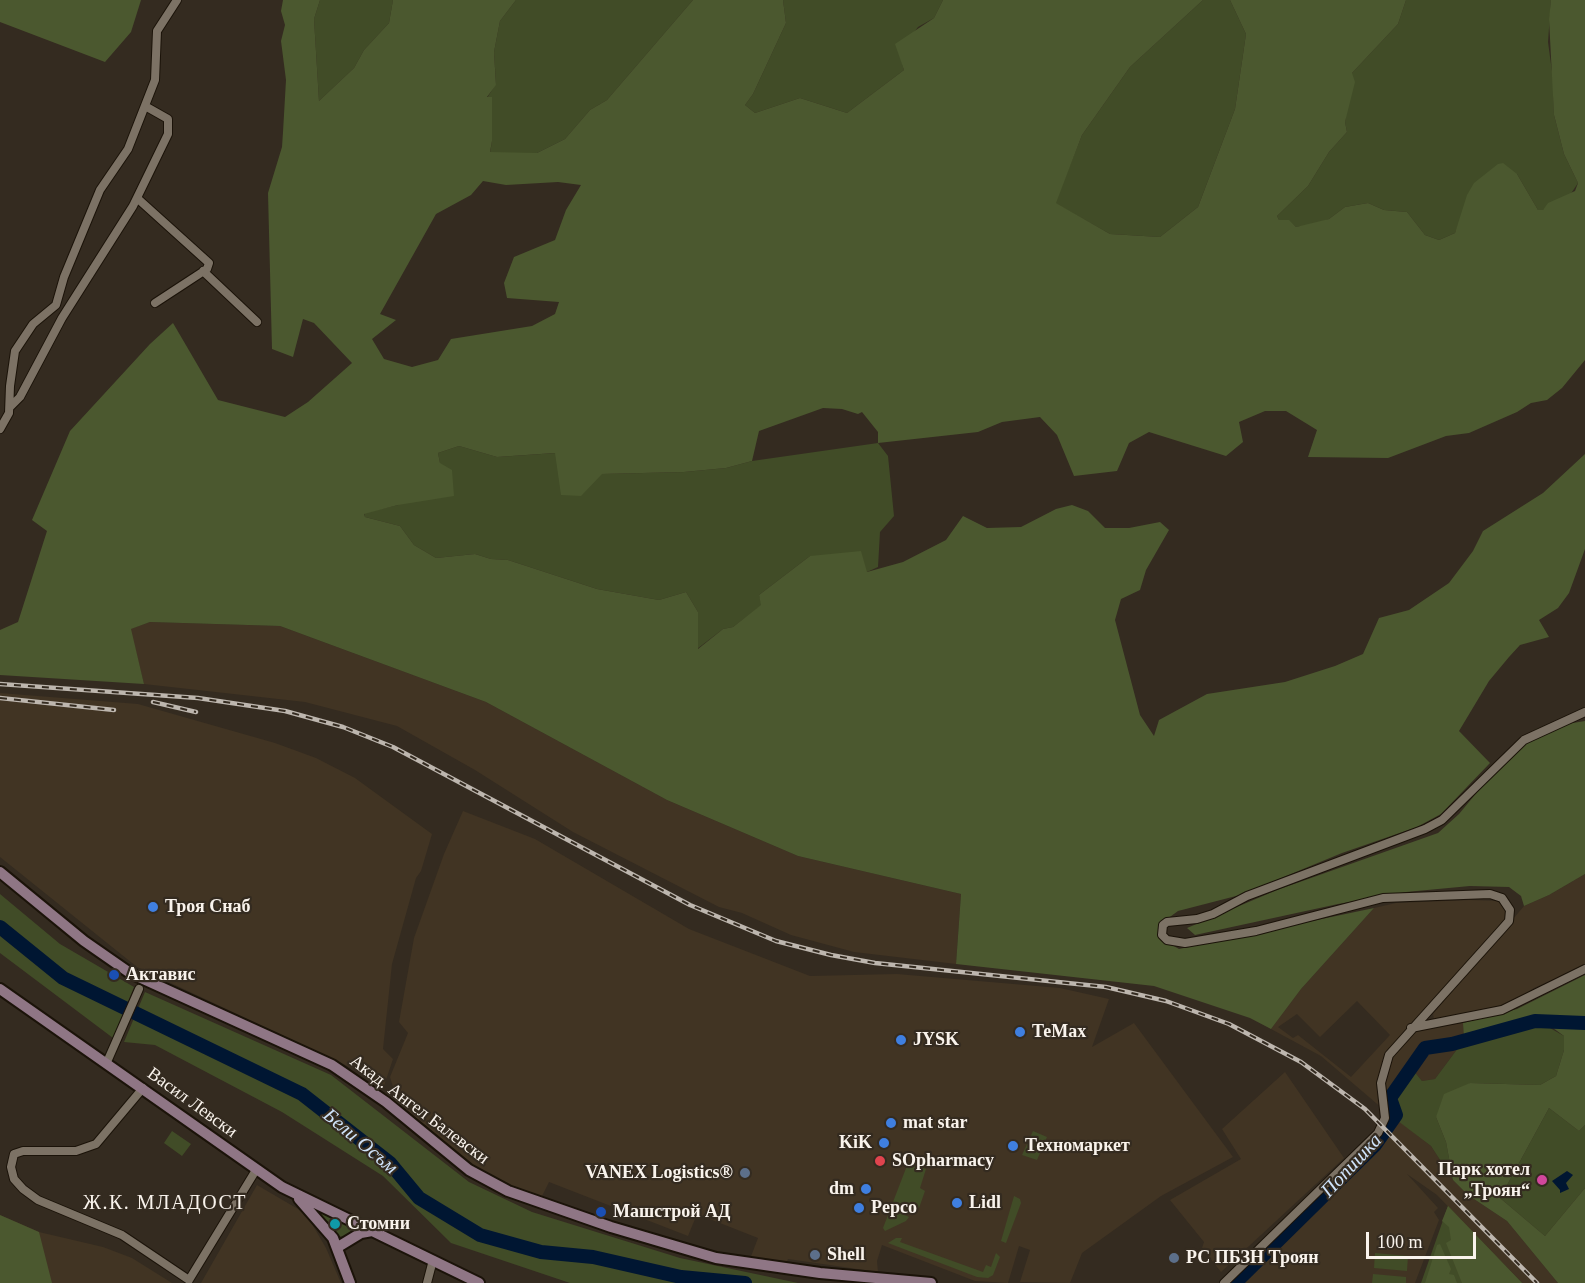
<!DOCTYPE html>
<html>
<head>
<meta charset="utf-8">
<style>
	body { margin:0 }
	#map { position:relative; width:1585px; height:1283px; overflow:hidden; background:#342b20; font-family:Georgia,serif }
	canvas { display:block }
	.scale { position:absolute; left:1366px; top:1232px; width:110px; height:27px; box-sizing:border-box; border:3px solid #f9f3ec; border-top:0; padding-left:8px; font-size:18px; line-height:21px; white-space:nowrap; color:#f9f3ec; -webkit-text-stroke:4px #342b20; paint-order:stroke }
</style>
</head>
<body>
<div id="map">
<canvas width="1585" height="1283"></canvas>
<div class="scale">100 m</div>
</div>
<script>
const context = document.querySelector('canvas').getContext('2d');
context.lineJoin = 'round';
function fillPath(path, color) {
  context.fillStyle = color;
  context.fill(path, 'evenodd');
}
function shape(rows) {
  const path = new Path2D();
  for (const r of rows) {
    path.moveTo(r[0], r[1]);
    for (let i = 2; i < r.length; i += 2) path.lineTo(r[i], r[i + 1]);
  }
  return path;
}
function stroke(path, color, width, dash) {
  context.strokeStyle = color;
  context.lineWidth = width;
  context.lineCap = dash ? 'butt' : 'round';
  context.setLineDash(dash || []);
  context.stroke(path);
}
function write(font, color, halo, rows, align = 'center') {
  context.font = font + ' Georgia,serif';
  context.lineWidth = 4.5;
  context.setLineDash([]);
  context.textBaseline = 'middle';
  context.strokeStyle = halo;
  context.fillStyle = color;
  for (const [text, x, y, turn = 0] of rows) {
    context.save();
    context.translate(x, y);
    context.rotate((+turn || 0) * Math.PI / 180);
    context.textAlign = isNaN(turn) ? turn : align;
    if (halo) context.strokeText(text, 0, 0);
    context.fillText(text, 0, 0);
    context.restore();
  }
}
fillPath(shape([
	[150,622,280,626,486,702,667,800,798,856,961,894,956,964,854,952,791,935,742,913,719,907,573,832,475,770,397,726,305,702,144,684,130,629],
	[0,693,138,704,275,743,316,758,355,778,432,834,421,871,416,878,392,964,383,1049,393,1059,384,1086,370,1080,354,1069,137,967,0,857],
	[463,811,535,839,689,929,810,976,897,974,1060,988,1109,999,1092,1047,1134,1023,1233,1157,1161,1196,1082,1253,1070,1283,1020,1282,1030,1250,1019,1246,1008,1283,975,1281,882,1245,877,1261,878,1272,788,1259,786,1264,750,1259,758,1238,697,1214,688,1236,549,1182,540,1200,509,1186,478,1170,417,1121,397,1100,390,1077,408,1033,399,1022,414,938,444,854],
	[1585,874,1585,965,1534,988,1512,1003,1434,1020,1433,1014,1524,906,1549,895],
	[1470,900,1501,901,1508,910,1503,923,1423,1019,1419,1029,1463,1023,1464,1040,1435,1079,1422,1081,1413,1070,1395,1094,1390,1114,1431,1146,1453,1180,1468,1195,1507,1221,1558,1283,1522,1283,1437,1195,1407,1174,1438,1208,1434,1212,1439,1220,1415,1283,1241,1283,1380,1143,1374,1136,1390,1115,1321,1056,1271,1029,1301,989,1374,908,1396,903],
	[1357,1001,1390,1035,1351,1077,1298,1035,1293,1038,1278,1027,1297,1014,1320,1037],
	[1285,1072,1344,1158,1221,1272,1202,1248,1204,1242,1170,1200,1241,1159,1222,1129],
	[257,1185,298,1209,309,1219,326,1248,341,1283,201,1283],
	[0,1215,39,1232,103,1247,132,1258,172,1283,0,1283]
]), '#413423');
fillPath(shape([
	[320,0,393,0,389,23,364,50,354,68,319,101,314,19],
	[516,0,693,0,607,100,590,110,565,139,537,153,490,153,492,141,492,97,487,98,496,84,494,52,500,21],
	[783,0,943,0,934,18,918,27,899,52,904,70,847,113,800,98,755,113,745,105,753,94,786,23],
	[1203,0,1230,0,1246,34,1235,109,1198,207,1160,237,1110,234,1055,203,1082,135,1130,67],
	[1406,0,1551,0,1548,42,1553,79,1554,115,1564,154,1578,183,1570,195,1543,210,1538,210,1517,174,1459,223,1455,233,1439,240,1425,235,1407,212,1384,210,1368,203,1345,207,1329,219,1316,224,1296,227,1289,221,1279,220,1277,216,1308,186,1329,152,1347,132,1345,122,1352,73,1398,24],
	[878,443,888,456,894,516,880,532,878,567,867,572,810,556,759,595,762,605,733,627,723,629,697,649,698,612,686,592,659,600,597,589,508,560,491,559,475,554,436,558,414,545,400,526,365,517,364,513,398,505,440,463,438,453,459,446,497,457,556,453,559,468,602,474,684,472,726,468,752,461],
	[0,894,60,944,134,987,113,1038,0,953],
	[145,992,331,1075,469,1182,532,1212,680,1258,798,1283,570,1283,451,1243,383,1176,282,1112,155,1045,124,1042],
	[1543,1024,1564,1036,1564,1050,1556,1076,1540,1085,1470,1083,1436,1117,1446,1142,1453,1180,1431,1146,1390,1115,1395,1094,1413,1070,1422,1081,1435,1079,1464,1040],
	[1549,1108,1579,1131,1585,1125,1585,1188,1545,1236,1500,1198],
	[172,1131,191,1144,182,1156,164,1143],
	[1033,1131,1047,1137,1037,1160,1022,1155],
	[908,1163,926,1169,920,1188,925,1191,919,1208,907,1204,903,1214,909,1217,906,1221,885,1231,883,1228],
	[1014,1196,1020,1199,1021,1203,1006,1243,1001,1241],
	[1448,1206,1522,1283,1421,1283],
	[321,1211,352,1227,356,1232,344,1237,339,1236,319,1213],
	[896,1238,902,1238,900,1242,983,1272,986,1265,991,1267,996,1253,1000,1257,993,1275,988,1278,977,1277,888,1243],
	[1375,1253,1408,1256,1407,1271,1374,1268],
	[1373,1274,1406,1277,1406,1283,1372,1283]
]), '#414c27');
fillPath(shape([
	[0,0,141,0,131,32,105,62,0,22],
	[283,0,320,0,314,19,319,101,354,68,364,50,389,23,393,0,516,0,500,21,494,52,496,85,487,97,492,97,492,141,490,152,537,153,565,139,590,110,607,100,693,0,783,0,786,23,753,94,745,105,755,113,800,98,847,113,904,70,895,44,934,18,943,0,1203,0,1130,67,1082,135,1056,203,1110,234,1160,237,1198,207,1235,109,1246,34,1230,0,1406,0,1398,24,1352,73,1355,82,1345,122,1347,132,1329,152,1308,186,1277,216,1279,220,1289,220,1296,227,1329,219,1345,207,1368,203,1384,210,1407,212,1425,235,1439,240,1455,233,1467,195,1474,183,1498,164,1503,163,1517,174,1538,210,1543,210,1548,203,1575,191,1578,183,1564,154,1554,115,1549,19,1551,0,1585,0,1585,360,1562,388,1547,400,1531,403,1517,412,1469,433,1446,436,1388,458,1308,457,1317,430,1286,411,1265,411,1239,422,1243,442,1226,456,1149,432,1129,443,1117,471,1074,476,1057,435,1040,417,1002,422,978,432,878,443,878,432,862,412,858,414,842,409,823,408,759,431,752,461,726,468,684,472,602,474,581,496,561,495,555,453,497,457,459,446,438,453,440,463,452,470,454,496,398,505,364,514,365,517,400,526,414,545,436,558,475,554,491,559,508,560,597,589,659,600,686,592,698,612,698,649,723,629,733,627,761,605,759,595,810,556,861,551,867,572,903,562,946,540,963,516,987,528,1021,527,1056,509,1072,505,1088,511,1105,528,1129,528,1160,522,1169,530,1146,570,1140,590,1121,599,1115,620,1140,715,1154,736,1159,720,1207,694,1285,682,1335,666,1363,654,1379,618,1409,610,1449,583,1473,551,1483,531,1543,493,1585,454,1585,549,1569,593,1558,608,1539,620,1549,637,1520,645,1509,657,1489,681,1459,731,1490,763,1441,814,1417,827,1342,853,1240,895,1178,911,1159,925,1160,938,1179,949,1374,908,1301,989,1271,1029,1250,1018,1154,986,956,964,961,894,798,856,667,800,486,702,280,626,150,622,131,629,144,684,0,675,0,630,18,622,47,531,32,520,70,431,150,344,173,323,218,400,285,417,308,402,352,363,314,323,303,319,293,357,272,349,268,193,282,147,283,132,286,80,281,41,285,25,281,11],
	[483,181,506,185,558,182,581,185,566,210,555,240,514,257,504,283,507,298,559,302,555,314,532,326,451,339,438,360,412,367,384,359,372,339,396,320,380,314,436,214,471,195],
	[1585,721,1585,874,1549,895,1524,906,1521,896,1509,887,1470,886,1406,892,1338,904,1195,935,1187,928,1277,890,1438,833,1459,814,1508,755,1536,729],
	[1585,975,1585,1125,1579,1131,1549,1108,1500,1198,1545,1236,1585,1188,1585,1283,1558,1283,1507,1221,1468,1195,1453,1180,1446,1142,1436,1117,1444,1094,1470,1083,1540,1085,1556,1076,1564,1050,1564,1036,1553,1028,1543,1024,1464,1040,1463,1023,1517,1009],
	[1374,1136,1380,1143,1241,1283,1228,1283],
	[1448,1206,1522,1283,1462,1283,1446,1243,1451,1240,1449,1227,1442,1221],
	[0,1215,39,1232,52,1283,0,1283],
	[1440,1244,1451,1269,1449,1274,1454,1275,1457,1283,1425,1283,1437,1245]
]), '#4b582f');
fillPath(shape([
	[1567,1171,1573,1175,1566,1183,1569,1189,1560,1193,1560,1190,1552,1181]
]), '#001632');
stroke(shape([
	[0,927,63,978,302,1094,390,1163,419,1198,480,1235,541,1252,593,1257,681,1277,745,1283],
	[1235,1283,1375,1145,1396,1115,1390,1098,1425,1048,1452,1044,1535,1021,1585,1023]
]), '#001632', 14);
const street = shape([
	[137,198,209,263,207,269,155,303],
	[203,271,257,322],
	[10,407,20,397,62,318,133,206,168,134,168,119,145,106],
	[0,429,9,413,10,386,15,351,33,324,56,305,64,277,100,190,128,149,155,80,157,31,177,0],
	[1411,1028,1502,1010,1585,969],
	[107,1062,139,989],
	[143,1088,96,1144,76,1151,23,1151,14,1154,11,1167,14,1179,23,1189,38,1200,122,1235,189,1280,256,1170],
	[427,1283,433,1260],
	[1224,1283,1378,1133,1385,1118,1381,1083,1389,1055,1502,929,1509,921,1510,910,1502,898,1490,894,1383,898,1256,931,1185,943,1167,940,1162,935,1163,925,1167,922,1197,919,1213,914,1247,896,1425,829,1442,820,1524,740,1585,712]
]);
const secondary = shape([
	[0,872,84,941,130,973,332,1065,386,1102,469,1170,508,1191,611,1227,716,1258,820,1273,931,1283],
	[0,989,282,1187,479,1283],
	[299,1199,333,1238,350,1283],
	[338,1247,361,1233,372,1231]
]);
stroke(street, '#1b1309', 10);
stroke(secondary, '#1b1309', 14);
stroke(street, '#7c7265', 8);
stroke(secondary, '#8f7685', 10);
const rail = shape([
	[0,684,198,698,285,711,343,727,393,747,690,905,776,941,831,955,875,963,1106,987,1166,1001,1229,1024,1301,1062,1365,1109,1537,1283],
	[0,698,114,710],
	[153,702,196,712]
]);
stroke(rail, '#bdb6ae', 4.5);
stroke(rail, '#342b20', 2, [7]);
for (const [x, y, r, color] of [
	[153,907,6,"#3f7fe0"],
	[114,975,6,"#1a4fb4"],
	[1020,1032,6,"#3f7fe0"],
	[901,1040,6,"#3f7fe0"],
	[891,1123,6,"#3f7fe0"],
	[884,1143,6,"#3f7fe0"],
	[1013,1146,6,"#3f7fe0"],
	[880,1161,6,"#e0444e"],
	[745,1173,6,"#5c6f8a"],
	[1542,1180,6,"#d1479c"],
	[866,1189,6,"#3f7fe0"],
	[957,1203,6,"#3f7fe0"],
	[859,1208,6,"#3f7fe0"],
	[601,1212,6,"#1a4fb4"],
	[335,1224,6,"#0f9aa8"],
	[815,1255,6,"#5c6f8a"],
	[1174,1258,6,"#5c6f8a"]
]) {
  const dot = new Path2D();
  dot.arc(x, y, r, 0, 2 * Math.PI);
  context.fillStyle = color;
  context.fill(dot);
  stroke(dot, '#342b20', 2);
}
write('bold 18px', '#f9f3ec', '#342b20', [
	["Троя Снаб",165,907],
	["Актавис",126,975],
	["ТеМах",1032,1032],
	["JYSK",913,1040],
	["mat star",903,1123],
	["KiK",872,1143,"right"],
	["Техномаркет",1025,1146],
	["SOpharmacy",892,1161],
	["Парк хотел",1530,1170,"right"],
	["„Троян“",1530,1191,"right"],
	["VANEX Logistics®",733,1173,"right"],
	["dm",854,1189,"right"],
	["Lidl",969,1203],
	["Pepco",871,1208],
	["Машстрой АД",613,1212],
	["Стомни",347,1224],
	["Shell",827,1255],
	["РС ПБЗН Троян",1186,1258]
], 'left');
write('18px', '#f9f3ec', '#342b20', [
	["Васил Левски",192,1103,36],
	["Акад. Ангел Балевски",419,1110,37]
]);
write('italic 20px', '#cfe3fa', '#342b20', [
	["Бели Осъм",360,1142,40],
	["Попишка",1352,1166,-47]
]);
context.letterSpacing = '1.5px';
write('20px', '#f9f3ec', '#342b20', [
	["Ж.К. МЛАДОСТ",165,1204]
]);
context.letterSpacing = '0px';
</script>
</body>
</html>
